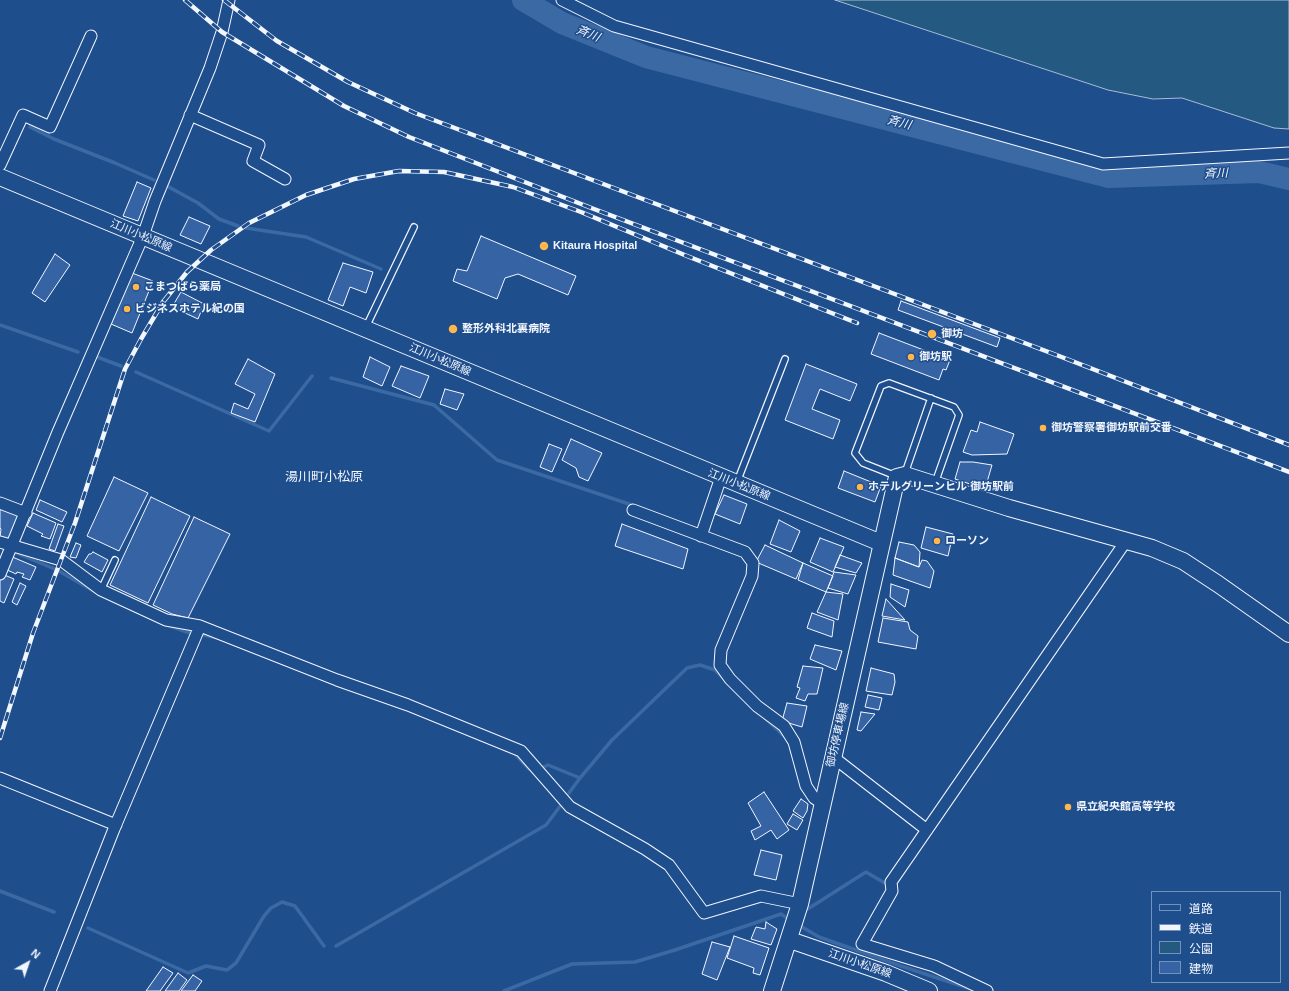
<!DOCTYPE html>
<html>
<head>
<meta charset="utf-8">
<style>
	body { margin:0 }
	#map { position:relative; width:1289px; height:991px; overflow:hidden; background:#1f4e8c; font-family:Helvetica,"Noto Sans JP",sans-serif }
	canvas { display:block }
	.legend { position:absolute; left:1151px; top:891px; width:130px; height:92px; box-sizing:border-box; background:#1f4e8c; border:1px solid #7391ba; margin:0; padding:5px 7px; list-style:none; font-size:12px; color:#f2f6ff }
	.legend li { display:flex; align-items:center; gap:8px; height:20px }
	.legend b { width:20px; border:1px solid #7391ba }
	.north { position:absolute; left:8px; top:943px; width:40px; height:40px; -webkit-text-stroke:3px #1f4e8c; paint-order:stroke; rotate:40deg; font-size:11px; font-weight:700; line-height:16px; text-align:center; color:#f2f6ff }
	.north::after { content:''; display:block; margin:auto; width:14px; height:18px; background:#f2f6ff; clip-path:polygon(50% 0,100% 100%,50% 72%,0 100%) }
</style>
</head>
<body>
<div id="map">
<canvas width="1289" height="991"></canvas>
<ul class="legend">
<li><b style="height:5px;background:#1f4e8c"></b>道路</li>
<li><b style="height:5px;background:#f2f6ff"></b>鉄道</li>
<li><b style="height:11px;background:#245a82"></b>公園</li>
<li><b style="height:11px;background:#3563a3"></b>建物</li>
</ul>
<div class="north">N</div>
</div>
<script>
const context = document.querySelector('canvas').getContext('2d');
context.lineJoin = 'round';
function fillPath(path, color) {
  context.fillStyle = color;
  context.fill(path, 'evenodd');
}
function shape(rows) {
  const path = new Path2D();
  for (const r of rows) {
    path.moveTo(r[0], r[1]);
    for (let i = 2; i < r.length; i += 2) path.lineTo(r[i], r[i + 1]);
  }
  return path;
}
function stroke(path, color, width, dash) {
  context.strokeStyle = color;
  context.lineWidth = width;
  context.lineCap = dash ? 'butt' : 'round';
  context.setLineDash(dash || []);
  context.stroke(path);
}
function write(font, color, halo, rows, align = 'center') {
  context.font = font + ' Helvetica,"Noto Sans JP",sans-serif';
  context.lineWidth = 3;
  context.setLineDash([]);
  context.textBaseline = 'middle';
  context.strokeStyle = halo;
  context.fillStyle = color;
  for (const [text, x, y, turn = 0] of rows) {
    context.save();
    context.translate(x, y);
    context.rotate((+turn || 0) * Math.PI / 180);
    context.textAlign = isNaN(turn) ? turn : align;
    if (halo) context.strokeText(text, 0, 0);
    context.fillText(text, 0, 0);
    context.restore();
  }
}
const green = shape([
	[835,0,1289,0,1289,129,1274,128,1182,98,1153,99,1108,90,835,0]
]);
fillPath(green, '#245a82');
stroke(green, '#a8bbd7', 1);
stroke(shape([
	[30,127,54,139,115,163,154,180],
	[167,186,198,203,219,219,238,226],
	[246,228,306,237,381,269],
	[0,325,78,352],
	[97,357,121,366],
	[136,372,269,431,312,376],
	[331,378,434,405,497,460,635,506],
	[14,552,57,570,97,593],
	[167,625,190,633],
	[204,635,217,638],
	[765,718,786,738],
	[513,752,529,769],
	[541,768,548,765,580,778],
	[569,793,580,778,612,740,687,668,700,665,715,670,725,680],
	[0,891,54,912],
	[803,912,866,872,888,885],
	[797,924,819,937,901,966,971,989],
	[88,928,188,973,206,966,227,970,236,963,264,916,271,908,282,902,295,906,324,946],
	[336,946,546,825,561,805],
	[504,991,572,964,635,962,675,950,781,914,790,920]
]), '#3b69a3', 3.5);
stroke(shape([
	[523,0,562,23,646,57,1109,177,1259,172,1289,179]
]), '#3b69a3', 22);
const building = shape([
	[137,182,151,188,138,221,123,216,137,182],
	[189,217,210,226,201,244,180,235,189,217],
	[481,236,576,276,568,295,518,274,505,278,497,299,453,281,457,269,467,271,481,236],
	[55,254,70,265,45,302,32,293,55,254],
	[343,263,373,272,366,293,350,287,343,306,328,300,343,263],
	[132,273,153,281,132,333,111,324,132,273],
	[181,292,204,304,198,319,172,307,181,292],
	[901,301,1000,338,997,347,898,310,901,301],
	[879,333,950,360,946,370,943,369,939,380,871,354,879,333],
	[370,357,390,367,382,386,363,377,370,357],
	[248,359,275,374,255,422,231,413,234,403,248,409,255,394,235,384,248,359],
	[806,364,857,384,850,401,820,389,812,409,840,420,833,439,785,420,806,364],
	[401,366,429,376,420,398,392,386,401,366],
	[445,389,464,394,457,410,440,404,445,389],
	[980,422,1014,434,1007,454,972,455,963,452,971,430,977,432,980,422],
	[571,439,602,453,588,481,579,477,576,468,562,460,571,439],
	[549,444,562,449,552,472,540,467,549,444],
	[960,462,973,462,992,465,985,489,955,479,960,462],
	[844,471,881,486,875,502,838,488,844,471],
	[114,477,148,493,119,551,87,536,114,477],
	[724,495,747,504,740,524,715,514,724,495],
	[151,497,190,516,148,603,110,585,151,497],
	[40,500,67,512,62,522,36,510,40,500],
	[0,509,20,516,9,540,0,537,1,529,0,528,0,509],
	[33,513,56,523,50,539,41,536,43,534,27,526,33,513],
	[194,517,230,534,188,618,172,614,153,605,194,517],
	[779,520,800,531,791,552,770,544,779,520],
	[58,524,64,526,55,551,49,549,58,524],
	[622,524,688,549,683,569,615,546,622,524],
	[926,527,953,534,948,556,921,548,926,527],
	[820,538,844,547,833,572,810,562,820,538],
	[899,542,914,545,920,552,919,567,895,558,899,542],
	[76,543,81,545,76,558,70,557,76,543],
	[765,545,803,563,796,579,756,562,765,545],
	[93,552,108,560,102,572,84,562,89,554,91,554,93,552],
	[840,555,862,563,856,573,835,567,840,555],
	[10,556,36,567,30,580,22,577,24,574,17,572,16,574,5,569,10,556],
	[895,558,919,567,922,560,927,561,934,571,930,588,893,575,895,558],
	[803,563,833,576,826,592,798,580,803,563],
	[834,572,856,575,848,594,828,588,834,572],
	[2,574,14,579,4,603,0,601,0,579,2,574],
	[20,583,26,586,17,605,12,602,20,583],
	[891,584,909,590,905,607,890,597,891,584],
	[826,592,843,594,838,620,817,612,826,592],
	[886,599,905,620,882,616,886,599],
	[812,613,834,621,832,637,807,628,812,613],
	[883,618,908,622,910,630,918,636,916,649,878,642,883,618],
	[815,645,842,651,836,670,810,659,815,645],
	[803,666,823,668,817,694,808,694,805,701,796,698,800,688,797,687,803,666],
	[871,668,894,674,895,682,892,695,866,691,871,668],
	[868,695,882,698,879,710,865,707,868,695],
	[787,703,807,706,802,727,782,721,787,703],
	[861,712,875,714,861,731,857,730,861,712],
	[764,792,789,830,777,839,771,830,755,840,751,831,761,826,748,803,764,792],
	[801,799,808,804,807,811,803,818,793,811,801,799],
	[793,814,803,820,797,830,787,824,793,814],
	[761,850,782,855,776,880,754,875,761,850],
	[766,922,777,929,771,945,751,939,756,927,765,929,766,922],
	[734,936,769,948,760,975,753,973,754,968,727,958,734,936],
	[712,942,730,947,717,980,702,974,712,942],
	[163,967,173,973,160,991,146,991,163,967],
	[178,973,187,980,179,991,165,991,178,973],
	[193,975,202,981,195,991,181,991,193,975]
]);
fillPath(building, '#3563a3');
stroke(building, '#f2f6ff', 1);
const lane = shape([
	[366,327,414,227],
	[905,473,931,398],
	[896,476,863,463,855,453,881,386,889,383,954,407,959,415,935,483],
	[737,482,785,359],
	[101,590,115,560]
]);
const street = shape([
	[562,0,614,26,1103,164,1289,153],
	[190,115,259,145,253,161,285,179],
	[0,165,23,115,50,127,91,36],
	[0,503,26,513],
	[633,510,745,552,753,563,752,576,721,650,720,665,730,679,757,706,784,726,794,742,806,786,814,798,823,804],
	[701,536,721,477],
	[0,542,61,560,101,590,166,620,200,626,337,680,408,705,521,751,570,807,645,849,669,865,704,913,761,896,800,904],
	[0,574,58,432,143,236,155,201,210,68,222,32,229,0],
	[833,757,927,830],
	[0,778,116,825],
	[50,991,114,829,200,626],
	[987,991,934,966,862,944,892,891,891,882,1126,541]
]);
const secondary = shape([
	[0,177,881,543],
	[790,940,886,973,929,991],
	[772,991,800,904,897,477,905,475,1009,508,1152,548,1183,561,1218,584,1289,634]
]);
stroke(lane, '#f2f6ff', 8);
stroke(street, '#f2f6ff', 13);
stroke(secondary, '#f2f6ff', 18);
stroke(lane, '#1f4e8c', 5.5);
stroke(street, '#1f4e8c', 11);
stroke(secondary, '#1f4e8c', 16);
const rail = shape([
	[185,0,222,32,344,106,409,137,594,209,1289,472],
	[224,0,277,41,348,82,415,113,1059,356,1289,445],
	[0,738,33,633,75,523,125,369,141,339,163,302,187,272,211,250,249,223,306,195,354,179,399,171,444,172,513,187,581,212,687,256,857,323]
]);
stroke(rail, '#f2f6ff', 4.5);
stroke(rail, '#1f4e8c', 3, [9]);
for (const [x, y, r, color] of [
	[544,246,5,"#ffb74d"],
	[136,287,4,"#ffb74d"],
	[127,309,4,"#ffb74d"],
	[453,329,5,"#ffb74d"],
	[932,334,5,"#ffb74d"],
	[911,357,4,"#ffb74d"],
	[1043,428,4,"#ffb74d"],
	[860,487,4,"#ffb74d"],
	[937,541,4,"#ffb74d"],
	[1068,807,4,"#ffb74d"]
]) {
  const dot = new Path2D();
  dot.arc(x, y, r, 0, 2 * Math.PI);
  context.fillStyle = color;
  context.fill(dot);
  stroke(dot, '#1f4e8c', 1.5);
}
write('11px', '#f2f6ff', '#1f4e8c', [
	["江川小松原線",141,236,23],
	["江川小松原線",440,360,23],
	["江川小松原線",739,485,22],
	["御坊停車場線",838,735,-77],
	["江川小松原線",860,964,19]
]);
write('bold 11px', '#f2f6ff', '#1f4e8c', [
	["Kitaura Hospital",553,246],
	["こまつばら薬局",144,287],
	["ビジネスホテル紀の国",135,309],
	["整形外科北裏病院",462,329],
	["御坊",941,334],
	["御坊駅",919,357],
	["御坊警察署御坊駅前交番",1051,428],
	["ホテルグリーンヒル 御坊駅前",868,487],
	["ローソン",945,541],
	["県立紀央館高等学校",1076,807]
], 'left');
write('italic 12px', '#f2f6ff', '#1f4e8c', [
	["斉川",588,34,22],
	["斉川",899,123,14],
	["斉川",1216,174,-2]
]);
write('13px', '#f2f6ff', '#1f4e8c', [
	["湯川町小松原",324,477]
]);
</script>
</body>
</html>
